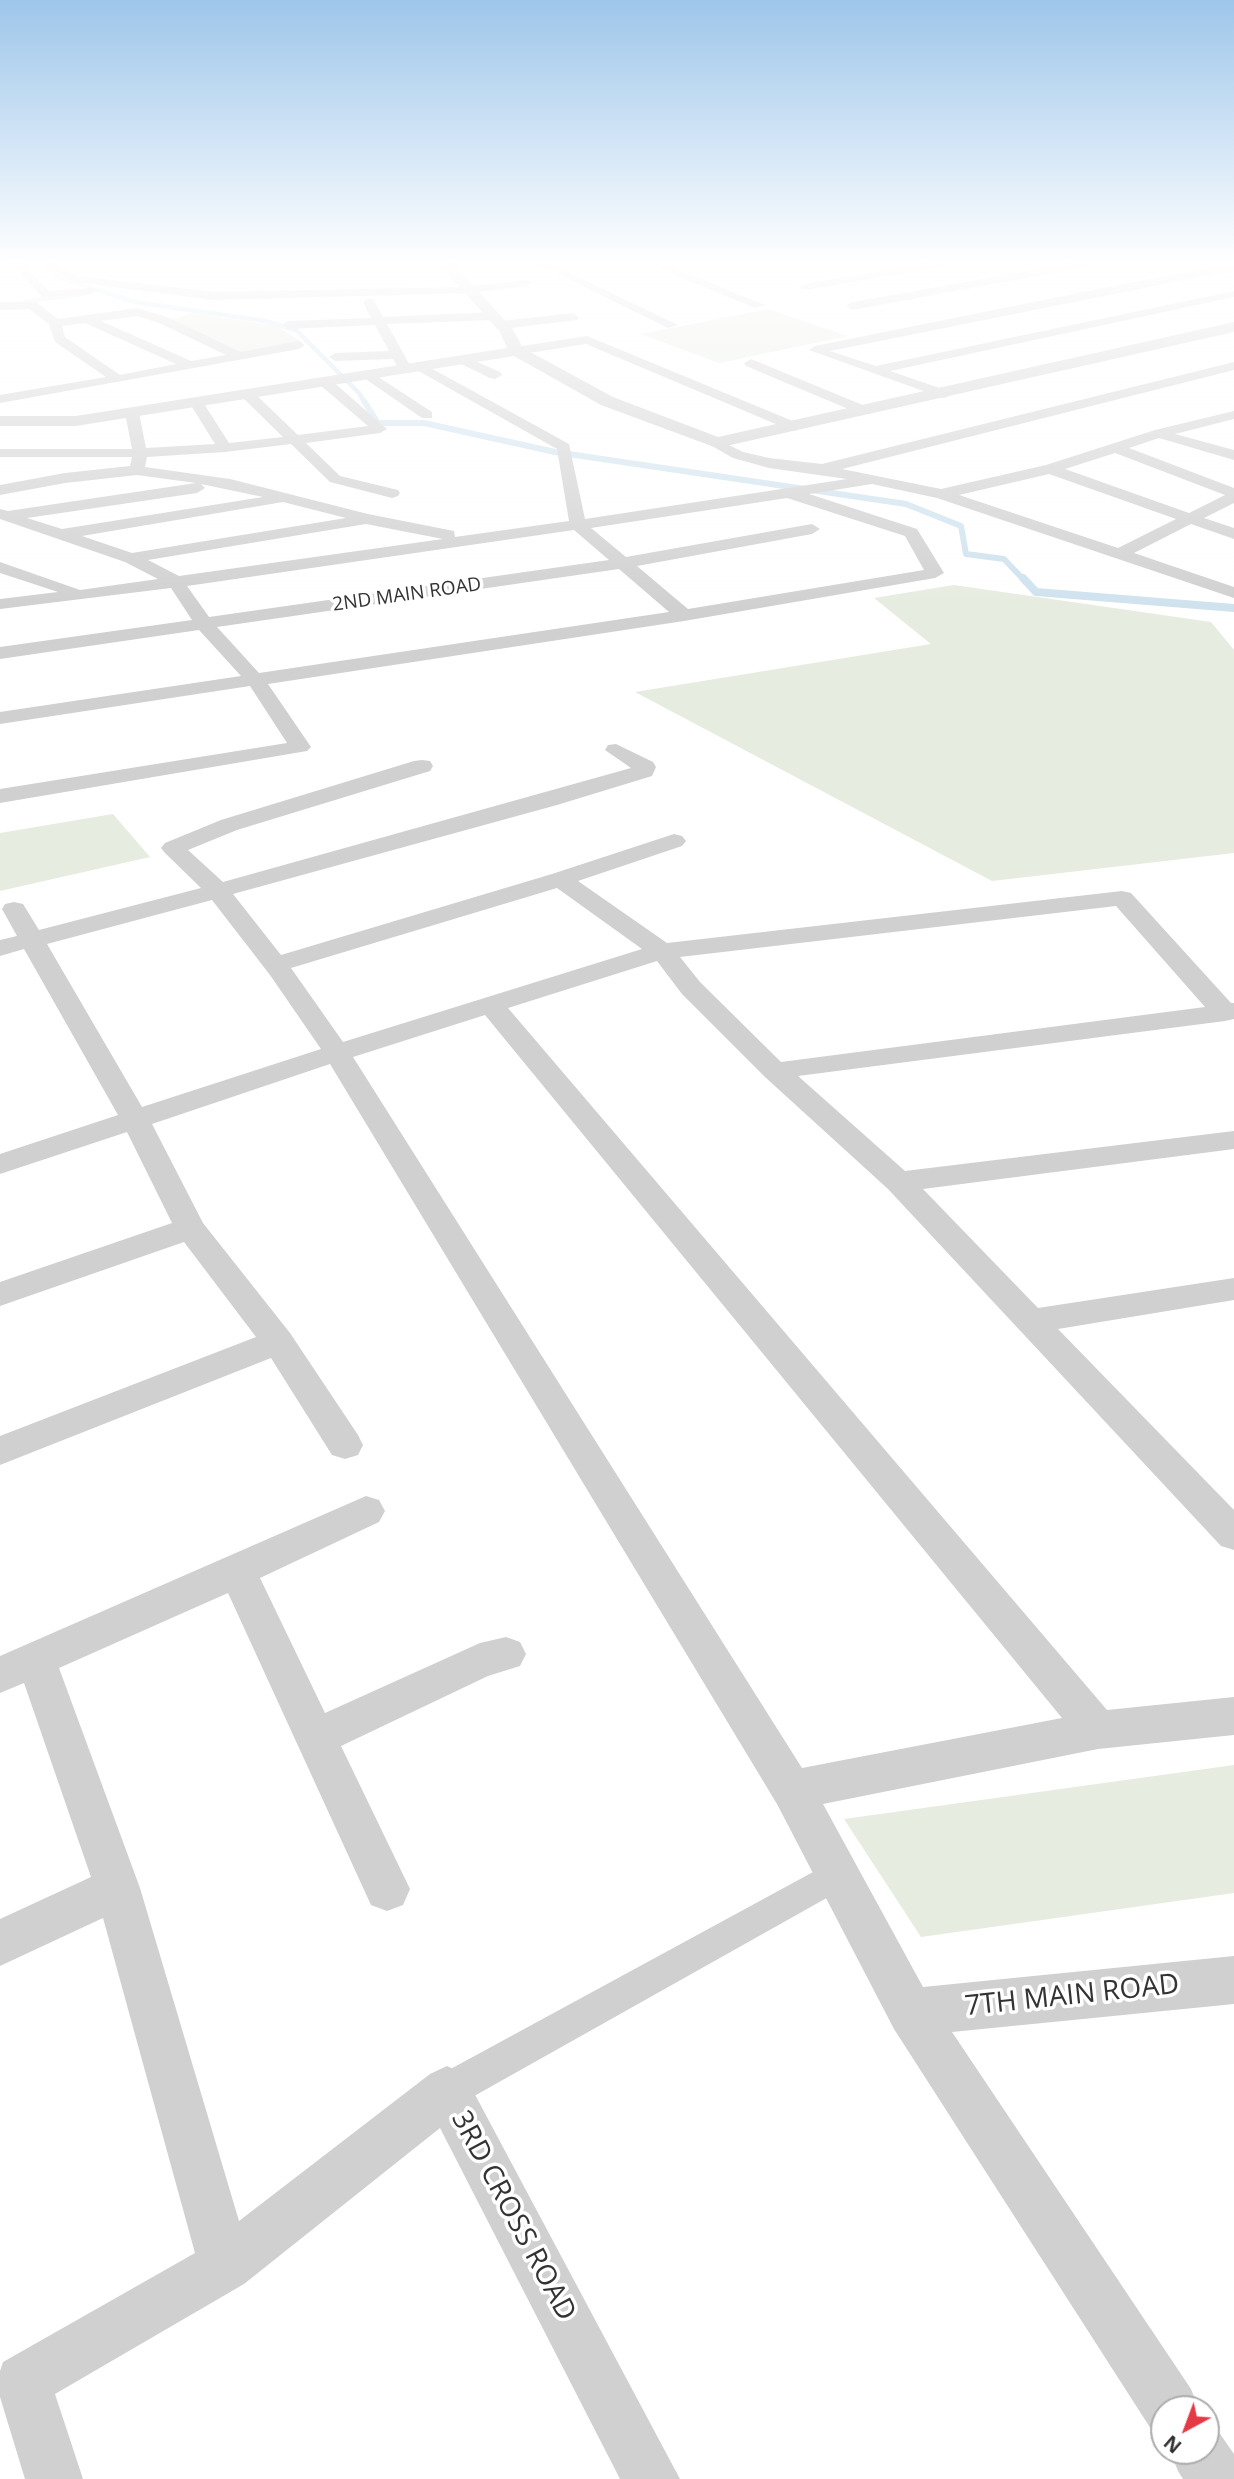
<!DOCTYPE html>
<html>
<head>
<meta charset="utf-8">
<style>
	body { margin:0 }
	#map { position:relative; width:1234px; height:2479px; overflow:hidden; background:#fff; font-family:"Open Sans",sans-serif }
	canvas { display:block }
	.north { position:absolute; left:1150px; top:2395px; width:70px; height:70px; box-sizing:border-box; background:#fff; border:2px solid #adadad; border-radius:50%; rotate:221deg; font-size:19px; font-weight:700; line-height:28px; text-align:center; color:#333 }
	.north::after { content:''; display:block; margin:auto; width:24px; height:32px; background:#e63946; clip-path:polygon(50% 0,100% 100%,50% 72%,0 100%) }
</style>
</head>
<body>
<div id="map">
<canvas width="1234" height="2479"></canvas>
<div class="north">N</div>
</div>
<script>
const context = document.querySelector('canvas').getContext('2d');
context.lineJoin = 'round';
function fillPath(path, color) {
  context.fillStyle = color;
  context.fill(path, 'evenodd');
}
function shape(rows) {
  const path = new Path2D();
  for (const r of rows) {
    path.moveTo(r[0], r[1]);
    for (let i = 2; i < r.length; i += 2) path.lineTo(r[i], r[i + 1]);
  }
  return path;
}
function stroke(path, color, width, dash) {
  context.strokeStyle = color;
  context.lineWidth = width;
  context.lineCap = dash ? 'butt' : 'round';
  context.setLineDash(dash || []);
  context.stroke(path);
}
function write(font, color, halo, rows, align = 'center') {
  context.font = font + ' "Open Sans",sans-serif';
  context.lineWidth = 7;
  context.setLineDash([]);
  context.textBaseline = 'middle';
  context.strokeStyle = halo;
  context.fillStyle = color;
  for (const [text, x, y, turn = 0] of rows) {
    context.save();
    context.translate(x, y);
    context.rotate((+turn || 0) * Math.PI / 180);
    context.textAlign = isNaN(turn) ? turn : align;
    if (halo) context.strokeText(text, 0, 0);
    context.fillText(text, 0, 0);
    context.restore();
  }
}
fillPath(shape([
	[768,309,848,336,719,363,641,334],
	[193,313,277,326,303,343,240,354,168,321],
	[954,585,1211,622,1234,650,1234,853,992,881,635,692,931,644,874,598],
	[113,814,150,857,0,891,0,833],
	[1234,1765,1234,1893,921,1937,844,1819]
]), '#e6ecdf');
stroke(shape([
	[39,263,62,278,135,302,265,321,296,330,359,393,365,403],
	[24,302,87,293]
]), '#cfe2ee', 4.5);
stroke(shape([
	[364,401,378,423,424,423,555,452,906,504,961,526,966,554,1004,559,1024,580]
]), '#cfe2ee', 6);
stroke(shape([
	[1023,578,1036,592,1234,608]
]), '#cfe2ee', 8);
fillPath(shape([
	[837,1859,848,1864,853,1875,848,1886,460,2104,447,2109,434,2104,429,2091,434,2078,837,1859]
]), '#d0d0d0');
fillPath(shape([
	[11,263,22,263,49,291,92,288,98,291,92,294,42,297,11,263],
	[47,263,55,263,78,276,214,292,465,287,527,280,533,283,527,286,470,293,214,300,75,282,47,267,47,263],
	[536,263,549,263,678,325,668,328,536,263],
	[647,263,661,263,765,305,755,308,647,263],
	[741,263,752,263,746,266,741,263],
	[929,263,952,263,947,266,805,290,799,287,805,284,929,263],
	[1074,263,1096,263,1091,266,852,310,846,306,852,302,1074,263],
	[1234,264,1234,270,830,351,876,366,1234,291,1234,297,890,371,948,391,948,397,943,398,809,350,815,346,1128,283,1234,264],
	[369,298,373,299,383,317,493,312,499,316,493,320,387,324,412,369,405,373,400,372,393,359,335,361,329,357,335,353,389,351,375,325,288,329,282,325,288,321,371,318,363,302,369,298],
	[0,302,36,302,58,319,138,308,167,317,241,352,299,341,305,345,299,349,0,403,0,395,106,377,55,342,49,324,29,309,0,310,0,302],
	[137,316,159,323,226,355,191,361,101,321,137,316],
	[85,323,176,364,120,375,65,337,62,326,85,323],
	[573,313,579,317,577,320,501,329,495,325,501,321,573,313],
	[587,336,800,424,802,427,795,431,790,430,586,344,516,355,510,351,516,347,587,336],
	[464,356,500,372,502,375,495,379,490,378,459,363,459,357,464,356],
	[751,359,870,408,872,411,870,414,860,414,746,366,744,363,751,359],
	[420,362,569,444,585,519,847,479,769,468,733,458,712,446,710,443,712,440,717,439,743,452,769,458,822,464,1234,362,1234,370,842,469,941,489,1046,465,1155,430,1234,411,1234,419,1175,434,1234,450,1234,460,1159,438,1129,448,1234,488,1234,503,1204,518,1234,528,1234,539,1191,524,1134,553,1234,587,1234,598,937,498,872,484,809,494,917,529,944,573,935,578,684,621,268,684,311,747,307,751,0,803,0,789,287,743,250,686,0,724,0,712,241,676,199,630,0,659,0,647,192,620,171,588,0,609,0,599,58,592,0,573,0,562,80,590,158,579,125,562,0,519,0,509,8,511,196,483,137,475,65,483,0,495,0,485,65,473,130,466,132,457,0,457,0,449,132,449,125,413,132,409,139,413,146,448,215,444,189,402,196,398,201,399,229,443,283,437,242,397,242,391,247,390,252,391,298,435,368,426,320,385,320,379,325,378,330,379,387,429,380,433,306,443,340,476,398,490,400,493,398,496,392,498,330,482,291,444,225,452,147,457,145,467,230,479,368,514,454,531,455,537,569,521,557,449,415,369,415,363,420,362],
	[1115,453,1225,495,1189,513,1065,469,1115,453],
	[1049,474,1176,519,1118,548,959,495,1049,474],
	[201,484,263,497,62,529,27,518,197,493,205,488,201,484],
	[787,498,905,536,924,570,688,609,637,566,812,534,820,529,812,524,626,557,591,528,787,498],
	[283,502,346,518,132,553,82,536,283,502],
	[366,524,443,539,179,576,148,560,366,524],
	[574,530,609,560,209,617,187,586,574,530],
	[619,569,669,612,259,673,217,627,619,569],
	[369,371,432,412,432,418,422,418,364,378,364,372,369,371],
	[616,744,653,762,656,767,652,776,557,805,233,894,281,955,552,874,674,834,682,836,686,841,682,846,578,881,667,943,1122,891,1131,893,1231,1003,1234,1003,1234,1019,1225,1021,798,1076,905,1171,1234,1131,1234,1149,923,1189,1038,1308,1234,1278,1234,1300,1058,1329,1234,1510,1234,1550,1221,1546,888,1189,765,1077,682,994,657,961,508,1008,1107,1710,1234,1697,1234,1735,1098,1749,823,1804,923,1987,1234,1956,1234,2004,952,2032,1191,2389,1199,2409,1164,2409,1164,2434,1151,2429,894,2029,777,1804,330,1064,152,1124,203,1223,290,1333,358,1435,363,1445,358,1455,345,1459,332,1455,271,1358,0,1465,0,1436,256,1337,184,1242,0,1306,0,1282,172,1223,127,1132,0,1174,0,1154,118,1115,24,949,0,956,0,940,17,936,2,909,5,904,14,902,23,904,39,930,201,888,165,853,161,848,165,843,221,820,414,761,422,760,430,761,433,766,430,771,237,830,188,850,223,882,631,768,605,750,608,745,616,744],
	[557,888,642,949,343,1042,291,968,557,888],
	[212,900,270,975,321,1049,142,1107,47,944,212,900],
	[1116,906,1205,1007,781,1062,700,982,680,957,1116,906],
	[485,1015,1062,1718,802,1768,353,1057,485,1015],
	[366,1496,379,1500,385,1511,379,1522,260,1578,325,1713,480,1643,506,1637,520,1642,526,1654,520,1666,488,1676,341,1746,410,1889,403,1905,387,1911,371,1905,228,1593,59,1668,140,1888,239,2221,430,2074,447,2066,464,2074,680,2479,620,2479,440,2128,244,2284,55,2394,83,2479,25,2479,0,2397,0,2371,3,2362,195,2253,103,1918,0,1966,0,1919,91,1877,24,1683,0,1693,0,1656,366,1496],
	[1206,2426,1218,2431,1234,2454,1234,2479,1183,2479,1178,2471,1170,2451,1206,2451,1206,2426]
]), '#d0d0d0');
fillPath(shape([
	[438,263,452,263,512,328,523,348,613,397,718,437,1234,322,1234,332,717,448,601,405,514,356,76,426,0,426,0,416,76,416,507,348,500,332,438,263]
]), '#d0d0d0');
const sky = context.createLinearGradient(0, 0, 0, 610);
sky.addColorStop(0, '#9ec6ea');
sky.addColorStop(0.43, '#fff');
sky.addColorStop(1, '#ffffff00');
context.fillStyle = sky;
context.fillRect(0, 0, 1234, 610);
write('19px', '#333', '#fff', [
	["2ND MAIN ROAD",407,595,-8]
]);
write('28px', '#333', '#fff', [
	["7TH MAIN ROAD",1072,1996,-6],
	["3RD CROSS ROAD",513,2216,62]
]);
</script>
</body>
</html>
